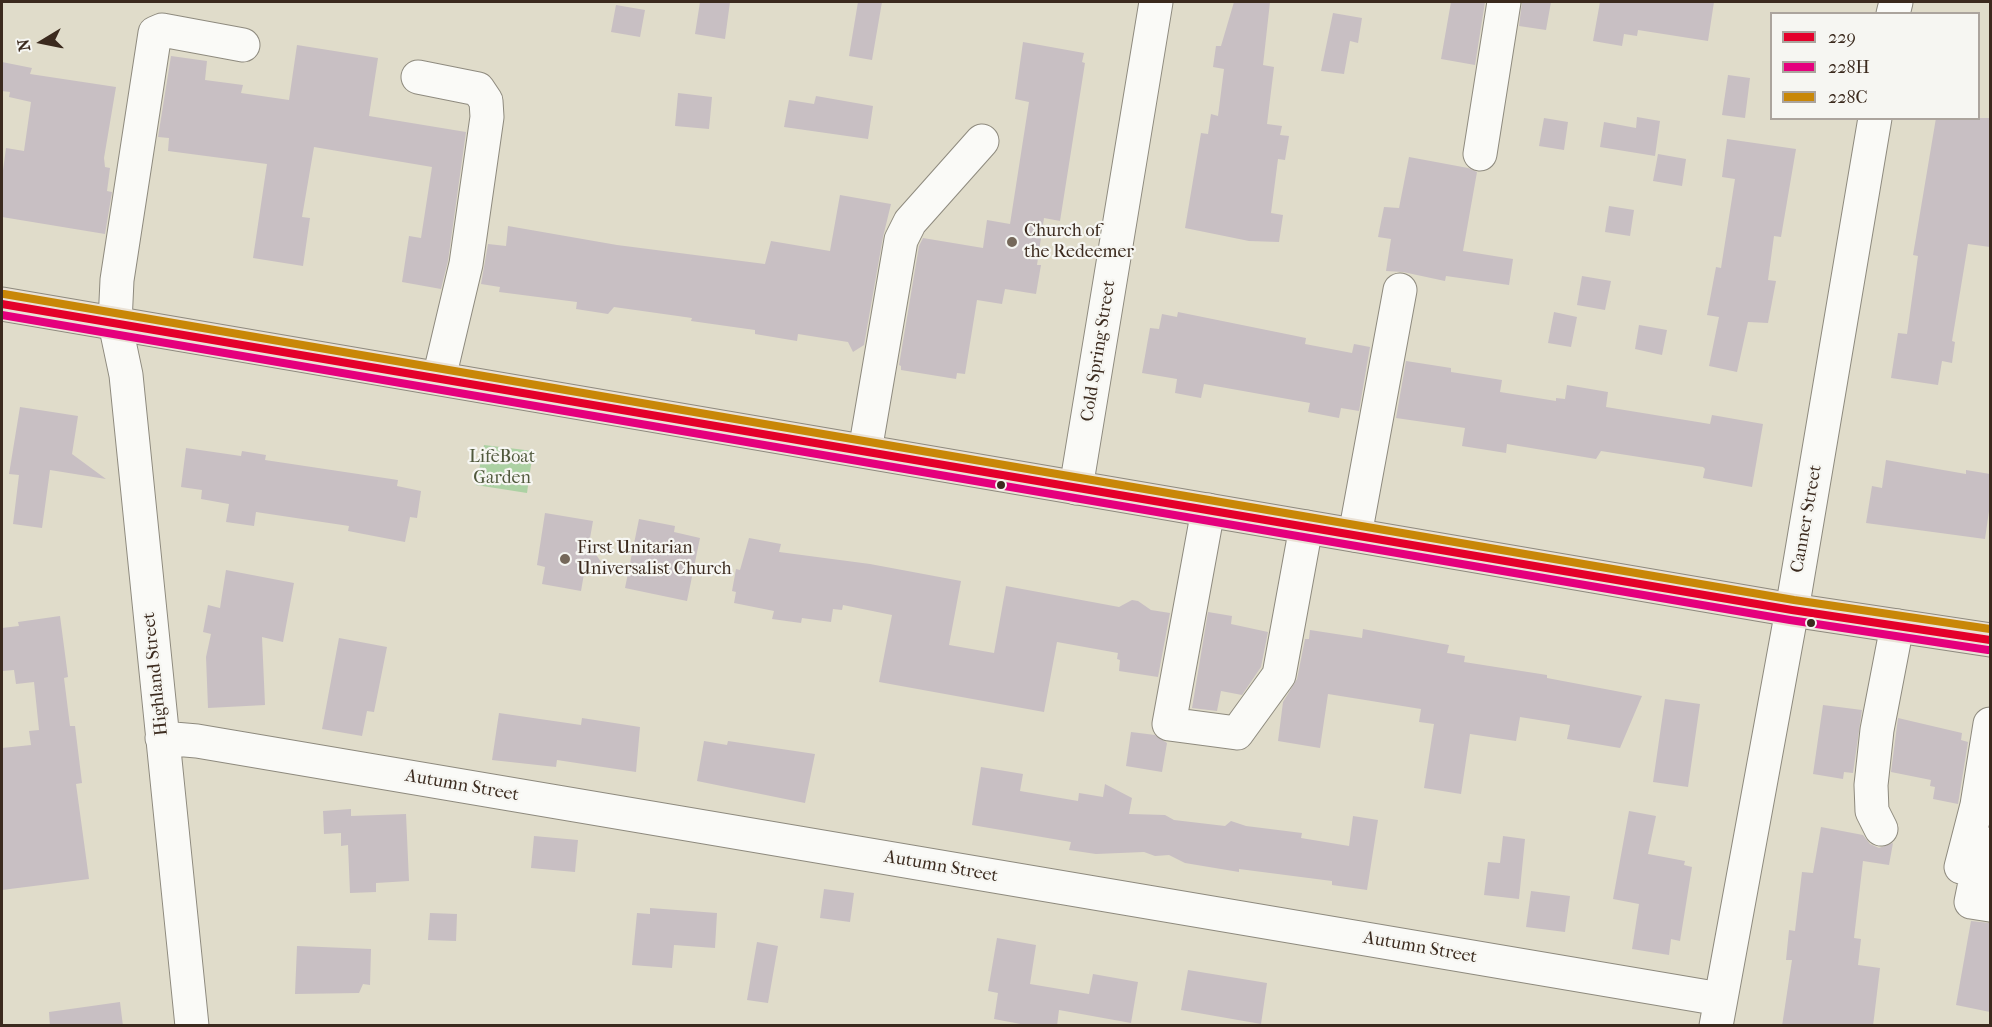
<!DOCTYPE html>
<html>
<head>
<meta charset="utf-8">
<style>
	body { margin:0 }
	#map { position:relative; width:1992px; height:1027px; overflow:hidden; background:#e0dcca; font-family:"IM FELL French Canon",serif }
	canvas { display:block }
	.frame { position:absolute; inset:0; border:3px solid #3b2a1e; pointer-events:none }
	.legend { position:absolute; left:1770px; top:12px; width:210px; height:108px; box-sizing:border-box; background:#f6f6f2; border:2px solid #aba49d; margin:0; padding:8px 10px; list-style:none; font-size:18px; color:#3b2a1e }
	.legend li { display:flex; align-items:center; gap:12px; height:30px }
	.legend b { width:30px; border:2px solid #aba49d }
	.north { position:absolute; left:12px; top:12px; width:60px; height:60px; -webkit-text-stroke:4px #f6f6f2; paint-order:stroke; rotate:260deg; font-size:16px; font-weight:700; line-height:24px; text-align:center; color:#3b2a1e }
	.north::after { content:''; display:block; margin:auto; width:21px; height:27px; background:#3b2a1e; clip-path:polygon(50% 0,100% 100%,50% 72%,0 100%) }
</style>
</head>
<body>
<div id="map">
<canvas width="1992" height="1027"></canvas>
<div class="frame"></div>
<ul class="legend">
<li><b style="height:8px;background:#e4002b"></b>229</li>
<li><b style="height:8px;background:#e5007d"></b>228H</li>
<li><b style="height:8px;background:#c88708"></b>228C</li>
</ul>
<div class="north">N</div>
</div>
<script>
const context = document.querySelector('canvas').getContext('2d');
context.lineJoin = 'round';
function fillPath(path, color) {
  context.fillStyle = color;
  context.fill(path, 'evenodd');
}
function shape(rows) {
  const path = new Path2D();
  for (const r of rows) {
    path.moveTo(r[0], r[1]);
    for (let i = 2; i < r.length; i += 2) path.lineTo(r[i], r[i + 1]);
  }
  return path;
}
function stroke(path, color, width, dash) {
  context.strokeStyle = color;
  context.lineWidth = width;
  context.lineCap = dash ? 'butt' : 'round';
  context.setLineDash(dash || []);
  context.stroke(path);
}
function write(font, color, halo, rows, align = 'center') {
  context.font = font + ' "IM FELL French Canon",serif';
  context.lineWidth = 4.5;
  context.setLineDash([]);
  context.textBaseline = 'middle';
  context.strokeStyle = halo;
  context.fillStyle = color;
  for (const [text, x, y, turn = 0] of rows) {
    context.save();
    context.translate(x, y);
    context.rotate((+turn || 0) * Math.PI / 180);
    context.textAlign = isNaN(turn) ? turn : align;
    if (halo) context.strokeText(text, 0, 0);
    context.fillText(text, 0, 0);
    context.restore();
  }
}
fillPath(shape([
	[484,445,533,451,527,493,476,485]
]), '#acd1a3');
fillPath(shape([
	[700,2,730,2,725,39,695,34],
	[858,2,882,2,872,60,849,56],
	[1234,2,1270,2,1263,65,1274,67,1267,124,1282,126,1280,135,1289,136,1285,160,1278,159,1271,213,1283,215,1279,242,1249,241,1185,228,1201,133,1208,134,1211,114,1218,116,1224,69,1213,67,1216,46,1221,46],
	[1451,2,1485,2,1475,65,1441,59],
	[1522,2,1551,2,1546,30,1519,26],
	[1600,2,1714,2,1708,41,1638,30,1637,36,1624,34,1622,46,1593,41],
	[616,5,645,10,640,37,611,32],
	[1333,13,1362,18,1358,43,1350,41,1344,74,1321,71],
	[1023,42,1084,53,1082,62,1085,63,1060,221,1044,218,1037,265,1041,265,1036,294,1005,289,1002,304,977,300,965,374,957,373,956,379,901,370,901,366,899,365,919,246,923,238,983,248,987,220,1010,224,1029,102,1015,99],
	[297,45,378,58,369,116,466,132,448,261,441,289,402,282,409,236,421,238,432,167,314,147,302,217,310,218,303,266,253,258,267,164,168,151,169,138,158,137,171,56,207,61,205,80,243,85,241,93,289,100],
	[2,62,32,68,30,74,116,87,104,158,105,167,110,168,107,191,112,192,105,234,2,217,2,178,6,148,24,151,31,102,9,97,10,92,2,91],
	[1728,75,1750,78,1745,118,1722,115],
	[678,93,712,97,709,129,675,126],
	[816,96,873,106,868,139,784,127,789,100,814,104],
	[1637,117,1660,121,1655,156,1600,147,1604,122,1636,128],
	[1544,118,1568,122,1564,150,1539,146],
	[1936,118,1990,118,1990,247,1968,244,1952,341,1955,342,1952,363,1942,361,1938,385,1891,378,1898,333,1907,334,1918,256,1913,255],
	[1727,139,1796,149,1781,237,1774,236,1768,280,1776,281,1768,323,1748,322,1737,372,1709,366,1719,317,1707,315,1716,267,1721,268,1735,179,1722,177],
	[1658,154,1686,159,1682,186,1653,181],
	[1409,157,1468,168,1477,172,1463,251,1513,259,1509,285,1446,276,1445,281,1403,272,1386,271,1391,239,1378,237,1384,207,1399,208],
	[840,195,891,204,883,237,864,345,853,352,848,342,798,334,797,341,755,334,755,330,691,321,692,318,614,307,608,314,576,309,577,302,499,292,500,287,481,284,488,244,506,246,508,226,617,245,765,264,771,241,830,251],
	[1609,206,1634,210,1630,236,1605,232],
	[1582,276,1611,281,1605,310,1577,305],
	[1178,312,1306,338,1305,344,1352,353,1354,344,1370,347,1359,411,1341,408,1339,418,1308,412,1310,403,1204,384,1201,398,1175,393,1177,379,1142,373,1150,328,1159,329,1162,314,1177,317],
	[1554,312,1577,317,1571,347,1548,343],
	[1639,325,1667,330,1662,355,1635,349],
	[1406,361,1451,368,1451,372,1502,380,1500,392,1556,401,1556,398,1565,399,1567,385,1608,392,1606,407,1710,424,1712,415,1763,424,1752,487,1703,478,1705,469,1703,467,1601,451,1596,459,1507,444,1506,453,1462,446,1465,428,1396,418],
	[20,407,78,416,72,454,106,479,50,470,42,528,13,524,19,475,9,474],
	[186,448,241,456,242,451,266,455,265,460,398,480,397,486,421,491,417,518,410,517,405,542,348,531,349,526,256,512,254,526,226,522,229,504,201,499,202,490,181,487],
	[1886,460,1966,474,1966,470,1990,474,1990,504,1985,539,1866,523,1872,486,1882,488],
	[545,513,593,521,589,544,601,562,585,568,581,591,542,584,545,567,537,565],
	[639,519,675,526,674,532,700,538,687,601,625,588],
	[749,538,781,544,779,552,870,564,961,581,949,645,994,653,1006,586,1119,607,1132,600,1138,601,1151,610,1170,613,1158,677,1119,671,1120,660,1117,659,1118,653,1057,642,1044,712,879,682,892,615,843,605,842,610,833,609,831,622,802,618,801,623,772,619,774,611,734,603,736,592,732,591,736,569,740,570],
	[226,570,294,583,283,642,262,637,265,705,208,708,206,657,211,634,203,632,208,605,220,608],
	[1208,612,1232,616,1231,624,1268,632,1261,667,1242,695,1221,691,1217,711,1192,708],
	[60,616,68,677,64,678,70,726,75,726,82,783,76,784,89,879,2,890,2,748,31,745,29,731,39,730,34,682,16,684,14,670,2,671,2,628,19,626,18,622],
	[1363,629,1449,645,1447,653,1465,656,1464,662,1547,675,1547,678,1642,696,1620,748,1567,739,1570,725,1520,717,1516,741,1470,734,1461,794,1424,788,1434,724,1419,722,1421,709,1328,694,1320,748,1278,741,1283,702,1297,679,1305,639,1309,639,1310,630,1362,638],
	[339,638,387,647,374,712,367,711,362,736,322,729],
	[1665,699,1700,704,1688,787,1653,782],
	[1823,705,1862,710,1853,773,1844,772,1843,779,1813,774],
	[499,713,581,725,582,718,640,727,636,772,557,760,556,767,492,760],
	[1898,718,1962,733,1961,740,1968,742,1958,804,1933,799,1935,787,1930,786,1931,780,1891,772],
	[1131,732,1155,735,1167,743,1162,772,1126,766],
	[704,741,727,745,728,741,815,754,805,803,697,781],
	[981,767,1023,774,1020,791,1078,801,1079,793,1103,797,1105,784,1132,798,1129,814,1165,815,1174,820,1225,826,1231,821,1246,826,1302,833,1301,838,1349,846,1353,816,1378,820,1367,890,1332,885,1332,881,1239,869,1239,872,1185,863,1169,855,1155,856,1144,852,1096,854,1069,850,1071,842,972,825],
	[351,809,351,816,406,814,409,881,376,883,376,892,350,893,348,845,341,846,341,833,324,834,323,811],
	[1629,811,1656,816,1648,854,1685,861,1684,865,1692,867,1680,941,1671,939,1669,955,1632,949,1639,904,1613,899],
	[1821,827,1863,835,1870,844,1879,848,1893,843,1889,865,1863,861,1854,938,1861,939,1858,965,1880,968,1873,1026,1782,1026,1792,960,1786,960,1789,930,1795,931,1802,872,1813,873],
	[534,836,578,840,575,872,531,868],
	[1503,836,1525,839,1519,899,1484,895,1488,862,1500,863],
	[824,889,854,893,850,922,820,918],
	[1531,891,1570,896,1565,932,1526,927],
	[650,908,717,913,715,948,674,945,672,968,632,965,637,913,650,914],
	[430,913,457,914,456,941,428,940],
	[1971,921,1990,923,1990,1012,1956,1005],
	[997,938,1036,945,1030,984,1089,994,1093,974,1138,982,1131,1023,1059,1010,1057,1026,1031,1026,994,1019,998,993,988,991],
	[757,942,778,946,768,1003,747,1000],
	[297,946,371,949,370,985,363,984,359,993,295,994],
	[1188,970,1267,983,1261,1024,1181,1010],
	[120,1002,123,1026,50,1026,49,1012]
]), '#c8bfc3');
const minor = shape([
	[1893,14,1896,2],
	[418,77,478,89,486,101,487,117,466,264,439,378],
	[1480,154,1504,2],
	[865,451,901,240,910,222,982,141],
	[1076,488,1156,2],
	[1208,510,1169,724,1237,733,1279,675,1306,527],
	[1355,535,1400,290],
	[162,738,197,741,1720,999],
	[1881,829,1872,811,1871,785,1877,730,1897,626],
	[1983,843,1971,902,1990,905],
	[1961,867,1977,805,1990,724],
	[192,1026,126,375,115,323,117,280,155,33,162,30,243,45],
	[1716,1026,1792,610,1875,118]
]);
const major = shape([
	[2,304,1792,610,1990,640]
]);
stroke(minor, '#8e8a7e', 35);
stroke(major, '#8e8a7e', 35);
stroke(minor, '#fafaf7', 33);
stroke(major, '#eae2d6', 33);
stroke(shape([
	[2,304,1792,610,1990,640]
]), '#e4002b', 8);
stroke(shape([
	[2,315,1790,620,1988,650]
]), '#e5007d', 8);
stroke(shape([
	[4,294,1794,600,1990,629]
]), '#c88708', 8);
for (const [x, y, r, color] of [
	[1012,242,6,"#75685a"],
	[1001,485,5,"#3b2a1e"],
	[565,559,6,"#75685a"],
	[1811,623,5,"#3b2a1e"]
]) {
  const dot = new Path2D();
  dot.arc(x, y, r, 0, 2 * Math.PI);
  context.fillStyle = color;
  context.fill(dot);
  stroke(dot, '#f6f6f2', 2);
}
write('18px', '#3b2a1e', '#f6f6f2', [
	["Church of",1024,232],
	["the Redeemer",1024,253],
	["First Unitarian",577,549],
	["Universalist Church",577,570]
], 'left');
write('18px', '#3b2a1e', '#f6f6f2', [
	["Cold Spring Street",1099,351,-81],
	["Canner Street",1807,519,-80],
	["Highland Street",156,674,-96],
	["Autumn Street",462,786,10],
	["Autumn Street",941,867,10],
	["Autumn Street",1420,948,10]
]);
write('18px', '#50593c', '#f6f6f2', [
	["LifeBoat",502,458],
	["Garden",502,479]
]);
</script>
</body>
</html>
